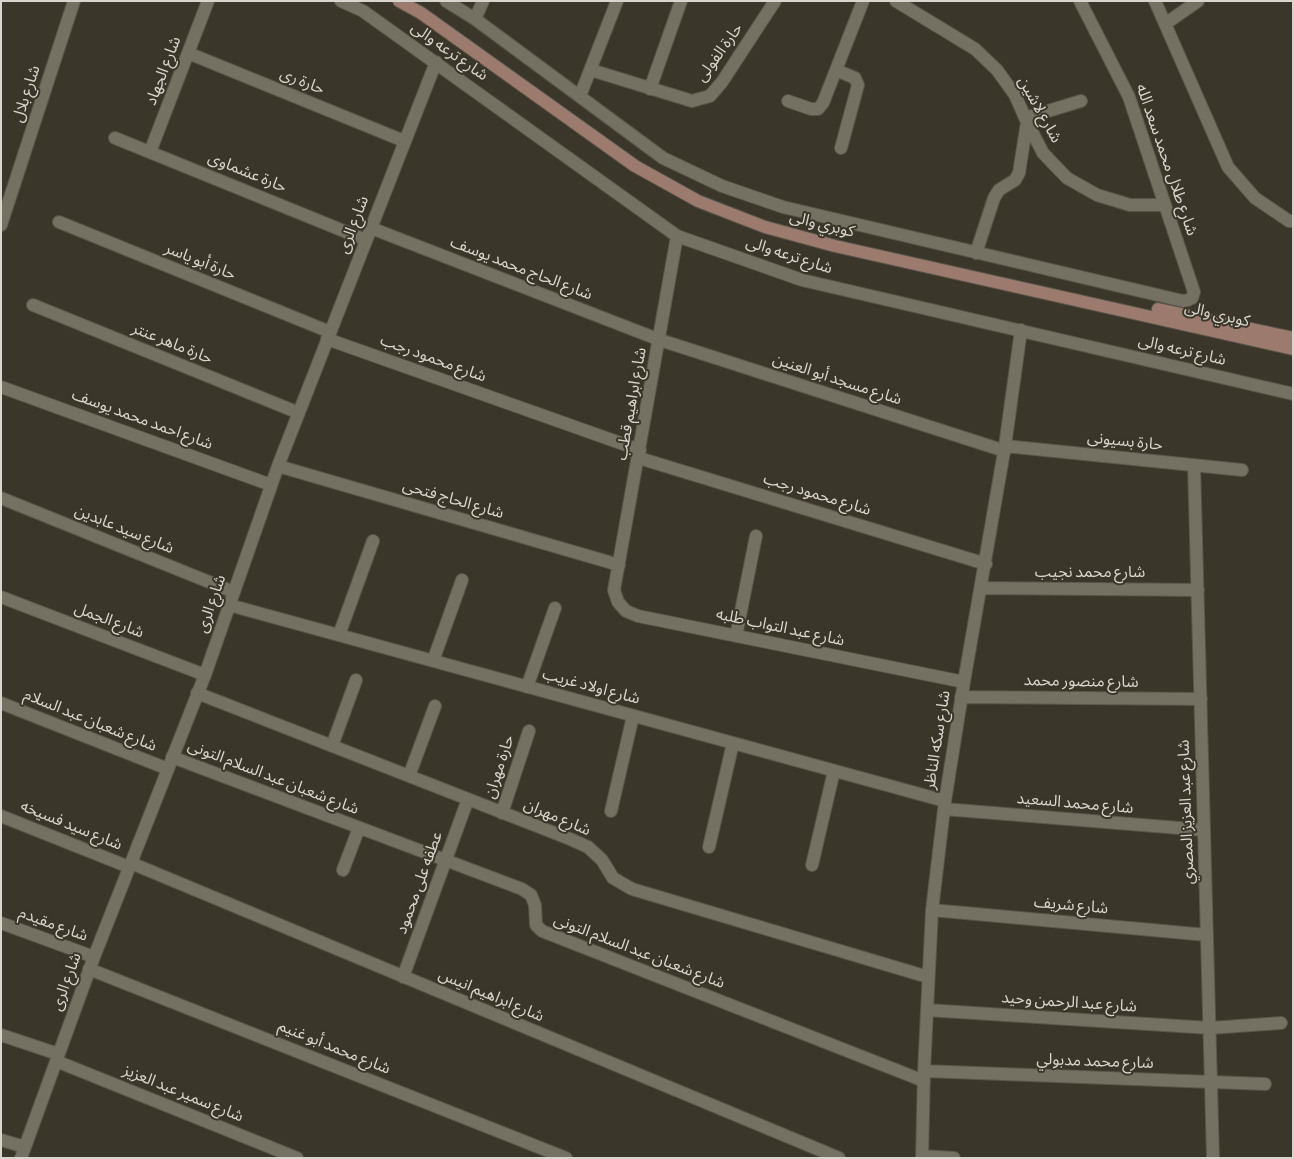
<!DOCTYPE html>
<html>
<head>
<meta charset="utf-8">
<style>
	body { margin:0 }
	#map { position:relative; width:1294px; height:1159px; overflow:hidden; background:#3a3629; font-family:"Sofia Sans Condensed",sans-serif }
	canvas { display:block }
	.frame { position:absolute; inset:0; border:2px solid #d7d5cd; pointer-events:none }
</style>
</head>
<body>
<div id="map">
<canvas width="1294" height="1159"></canvas>
<div class="frame"></div>
</div>
<script>
const context = document.querySelector('canvas').getContext('2d');
context.lineJoin = 'round';
function shape(rows) {
  const path = new Path2D();
  for (const r of rows) {
    path.moveTo(r[0], r[1]);
    for (let i = 2; i < r.length; i += 2) path.lineTo(r[i], r[i + 1]);
  }
  return path;
}
function stroke(path, color, width, dash) {
  context.strokeStyle = color;
  context.lineWidth = width;
  context.lineCap = dash ? 'butt' : 'round';
  context.setLineDash(dash || []);
  context.stroke(path);
}
function write(font, color, halo, rows, align = 'center') {
  context.font = font + ' "Sofia Sans Condensed","Noto Sans Arabic",sans-serif';
  context.lineWidth = 4;
  context.setLineDash([]);
  context.textBaseline = 'middle';
  context.strokeStyle = halo;
  context.fillStyle = color;
  for (const [text, x, y, turn = 0] of rows) {
    context.save();
    context.translate(x, y);
    context.rotate((+turn || 0) * Math.PI / 180);
    context.textAlign = isNaN(turn) ? turn : align;
    if (halo) context.strokeText(text, 0, 0);
    context.fillText(text, 0, 0);
    context.restore();
  }
}
const minor = shape([
	[341,1,363,11,677,236,802,280,1293,394],
	[446,1,475,19,663,158,722,186,783,207,1183,301,1188,300,1192,298,1194,292,1129,97,1080,1],
	[896,1,975,49,997,70,1015,95,1027,122,1043,153,1067,178,1097,195,1130,205,1165,205],
	[1155,1,1228,167,1255,198,1289,221,1293,221],
	[475,19,483,1],
	[1165,24,1198,1],
	[188,53,404,141],
	[591,70,692,101,710,96,722,82,775,1],
	[836,70,855,78,858,85,841,148],
	[650,89,681,1],
	[580,96,617,1],
	[788,101,811,109,818,109,823,103,863,1],
	[1025,118,1081,101],
	[115,138,366,240],
	[150,152,208,1],
	[59,222,330,332],
	[1,225,74,1],
	[371,228,660,340,1005,451],
	[677,236,614,590,618,602,626,611,638,616,964,682],
	[976,253,994,198,999,190,1015,180,1019,173,1027,122],
	[33,305,299,413],
	[327,339,640,450],
	[1,387,271,485],
	[1005,446,1242,470],
	[639,458,986,564],
	[1194,465,1213,1158],
	[278,466,619,565],
	[1,498,234,592],
	[981,588,1198,590],
	[1,597,205,675],
	[229,605,945,801],
	[339,635,373,541],
	[736,636,756,536],
	[433,661,462,580],
	[527,687,555,608],
	[197,693,570,839,588,847,602,860,613,878,632,889,928,977],
	[961,697,1201,699],
	[1,703,168,769],
	[332,746,356,680],
	[172,757,522,889,531,895,535,905,536,925,542,931,924,1081],
	[409,776,435,706],
	[944,809,1204,830],
	[611,811,633,716],
	[502,813,529,731],
	[1,816,129,867],
	[709,847,733,743],
	[131,863,839,1158],
	[812,865,834,771],
	[343,870,359,828],
	[932,910,1207,935],
	[1,923,94,957],
	[89,969,566,1158],
	[403,977,468,799],
	[927,1010,1210,1028,1281,1023],
	[1,1035,58,1054],
	[56,1061,297,1158],
	[924,1071,1265,1084],
	[1,1140,25,1147],
	[922,1156,954,1158],
	[21,1158,94,957,205,675,278,466,436,62],
	[922,1158,924,1071,932,910,945,801,964,682,1005,446,1021,330]
]);
const secondary = shape([
	[399,1,421,13,635,166,698,201,765,227,835,246,1293,349],
	[1158,309,1293,338]
]);
stroke(minor, '#585549', 14);
stroke(secondary, '#585549', 14);
stroke(minor, '#747162', 12);
stroke(secondary, '#9c7a6e', 12);
write('16px', '#d7d5cd', '#3a3629', [
	["شارع ترعه والى",449,52,35],
	["حارة الفولى",720,53,-54],
	["شارع الجهاد",164,71,-69],
	["حارة رى",302,82,22],
	["شارع بلال",27,94,-72],
	["شارع لاشين",1039,110,61],
	["شارع طلال محمد سعد الله",1166,160,71],
	["حارة عشماوى",247,173,22],
	["شارع الرى",354,225,-69],
	["كوبري والى",822,225,14],
	["شارع ترعه والى",789,256,18],
	["حارة أبو ياسر",200,262,22],
	["شارع الحاج محمد يوسف",521,269,21],
	["كوبري والى",1217,315,13],
	["حارة ماهر عنتر",172,344,22],
	["شارع ترعه والى",1182,351,13],
	["شارع محمود رجب",433,359,20],
	["شارع مسجد أبو العنين",837,380,18],
	["شارع ابراهيم قطب",632,404,-80],
	["شارع احمد محمد يوسف",142,420,20],
	["حارة بسيونى",1125,442,6],
	["شارع محمود رجب",817,495,17],
	["شارع الحاج فتحى",453,500,16],
	["شارع سيد عابدين",124,530,22],
	["شارع محمد نجيب",1090,573],
	["شارع الرى",212,604,-71],
	["شارع الجمل",109,621,21],
	["شارع عبد التواب طلبه",780,628,12],
	["شارع منصور محمد",1081,682,1],
	["شارع اولاد غريب",591,687,15],
	["شارع شعبان عبد السلام",90,721,22],
	["شارع سكه الناظر",938,740,-81],
	["حارة مهران",500,767,-72],
	["شارع شعبان عبد السلام التونى",273,778,21],
	["شارع محمد السعيد",1075,804,5],
	["شارع عبد العزيز المصري",1187,812,-92],
	["شارع مهران",557,818,23],
	["شارع سيد فسيخه",71,826,22],
	["عطفه على محمود",420,883,-70],
	["شارع شريف",1071,906,5],
	["شارع مقيدم",53,925,20],
	["شارع شعبان عبد السلام التونى",639,952,21],
	["شارع الرى",67,982,-70],
	["شارع ابراهيم انيس",491,996,23],
	["شارع عبد الرحمن وحيد",1069,1003,4],
	["شارع محمد أبو غنيم",334,1048,22],
	["شارع محمد مدبولي",1095,1062,2],
	["شارع سمير عبد العزيز",183,1094,22]
]);
</script>
</body>
</html>
